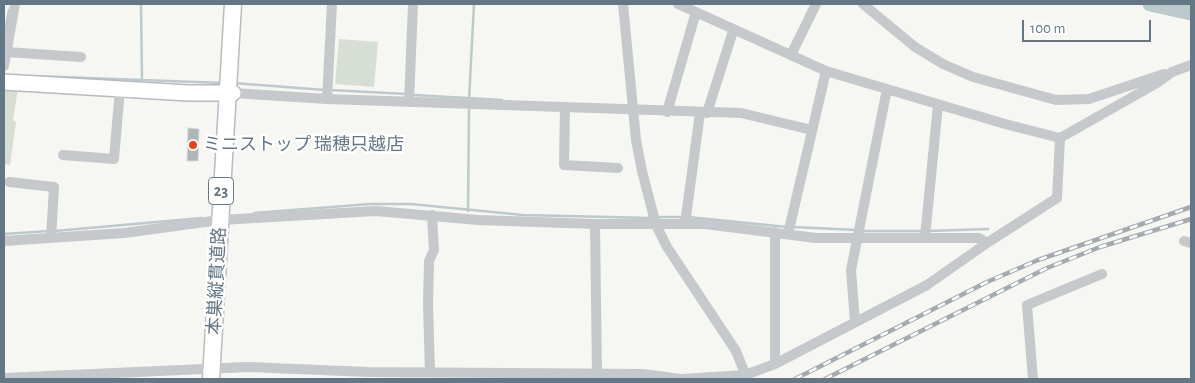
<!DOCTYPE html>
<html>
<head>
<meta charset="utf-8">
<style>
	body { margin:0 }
	#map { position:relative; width:1195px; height:383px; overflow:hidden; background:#f6f6f2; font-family:"Alegreya Sans",sans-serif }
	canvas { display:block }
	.frame { position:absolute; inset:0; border:5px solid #637786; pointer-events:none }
	.scale { position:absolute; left:1022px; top:20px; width:129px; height:22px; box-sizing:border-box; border:2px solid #637786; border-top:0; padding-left:6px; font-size:15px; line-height:18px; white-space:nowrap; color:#637786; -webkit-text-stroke:4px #fff; paint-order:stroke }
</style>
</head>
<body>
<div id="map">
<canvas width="1195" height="383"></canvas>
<div class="frame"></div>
<div class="scale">100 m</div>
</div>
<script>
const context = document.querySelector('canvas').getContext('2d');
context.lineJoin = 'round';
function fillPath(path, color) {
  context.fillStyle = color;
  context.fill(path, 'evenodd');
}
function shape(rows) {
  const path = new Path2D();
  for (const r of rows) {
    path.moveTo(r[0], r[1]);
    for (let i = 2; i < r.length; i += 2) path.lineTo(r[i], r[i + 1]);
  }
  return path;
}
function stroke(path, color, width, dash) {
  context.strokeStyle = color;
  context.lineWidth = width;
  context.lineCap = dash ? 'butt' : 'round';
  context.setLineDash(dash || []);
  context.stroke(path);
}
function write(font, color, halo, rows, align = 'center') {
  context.font = font + ' "Alegreya Sans","Noto Sans JP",sans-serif';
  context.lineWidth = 5;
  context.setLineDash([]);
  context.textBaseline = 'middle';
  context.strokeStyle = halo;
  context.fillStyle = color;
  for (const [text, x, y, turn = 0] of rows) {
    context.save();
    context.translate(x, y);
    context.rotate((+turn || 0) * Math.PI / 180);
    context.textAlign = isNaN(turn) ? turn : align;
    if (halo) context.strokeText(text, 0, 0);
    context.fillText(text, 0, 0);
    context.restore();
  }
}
fillPath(shape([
	[339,39,378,42,374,87,335,84],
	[4,87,18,88,13,120,16,122,10,165,4,164]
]), '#d7ded3');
stroke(shape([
	[141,4,142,80],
	[4,37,9,10],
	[33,76,223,83],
	[233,83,325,90],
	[330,90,407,94],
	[413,95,502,100],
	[469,100,474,4],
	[468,211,469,108],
	[254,213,370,204,411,204,523,215,650,218],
	[656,217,683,217],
	[688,217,787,227],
	[793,227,857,230],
	[55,231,202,218],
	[863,231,922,231],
	[928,231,988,229],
	[4,234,50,231]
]), '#bcc9cd', 2.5);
stroke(shape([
	[1150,4,1191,13]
]), '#bcc9cd', 15);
const building = shape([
	[188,128,199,129,198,161,187,161,188,128]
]);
fillPath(building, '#acb5ba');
stroke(building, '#d7d7d5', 1);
const secondary = shape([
	[4,82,188,93,233,93]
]);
const primary = shape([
	[211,379,233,4]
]);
stroke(secondary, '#b5bbbf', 18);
stroke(primary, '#b8bcc0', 19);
stroke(shape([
	[623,4,636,140,642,171,656,225,667,247,736,351,747,379],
	[678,4,826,71,1005,124,1060,138,1157,83,1172,72,1191,65],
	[863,4,915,47,943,64,973,77,1056,100,1089,99,1164,74],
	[6,52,81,57],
	[791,55,816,4],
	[4,66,15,4],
	[233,93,327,99,741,113,812,130],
	[327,99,332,4],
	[409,102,413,4],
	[565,108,564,165,618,168],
	[667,112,696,12],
	[707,113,733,31],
	[63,155,114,159,120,89],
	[9,182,54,187,51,238],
	[685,224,700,113],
	[788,234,826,71],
	[925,237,938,105],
	[4,241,124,233,220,220,376,211,478,220,595,224],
	[1184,241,1191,243],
	[855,322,851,270,887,89],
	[775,364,927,285,987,243,1057,198,1060,138],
	[430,372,428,304,429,261,434,250,432,215],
	[597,375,595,224,705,224,816,238,979,238,987,243],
	[4,378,248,367,368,372,643,374,680,379],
	[682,379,745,375,775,364,775,232],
	[1033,379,1027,305,1102,274]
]), '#c5c9cc', 10);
stroke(secondary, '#fff', 15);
stroke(primary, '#fff', 16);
const rail = shape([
	[795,379,987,282,1038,260,1191,207],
	[825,379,1047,268,1100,247,1191,219]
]);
stroke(rail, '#a3aab0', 4.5);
stroke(rail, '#fff', 2.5, [8]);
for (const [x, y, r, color] of [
	[193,145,5,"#f04218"]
]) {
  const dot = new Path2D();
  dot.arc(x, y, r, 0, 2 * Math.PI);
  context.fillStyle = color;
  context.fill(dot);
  stroke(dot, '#fff', 2);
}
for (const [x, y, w] of [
	[221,191,25]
]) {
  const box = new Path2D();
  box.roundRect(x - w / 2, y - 13.5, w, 27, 4);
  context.fillStyle = '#fff';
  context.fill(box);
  stroke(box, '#637786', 1);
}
write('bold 16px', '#637786', null, [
	["23",221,191]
]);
write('18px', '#637786', '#fff', [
	["ミニストップ 瑞穂只越店",203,145]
], 'left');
write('18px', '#637786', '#fff', [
	["本巣縦貫道路",217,281,-87]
]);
</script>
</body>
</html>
